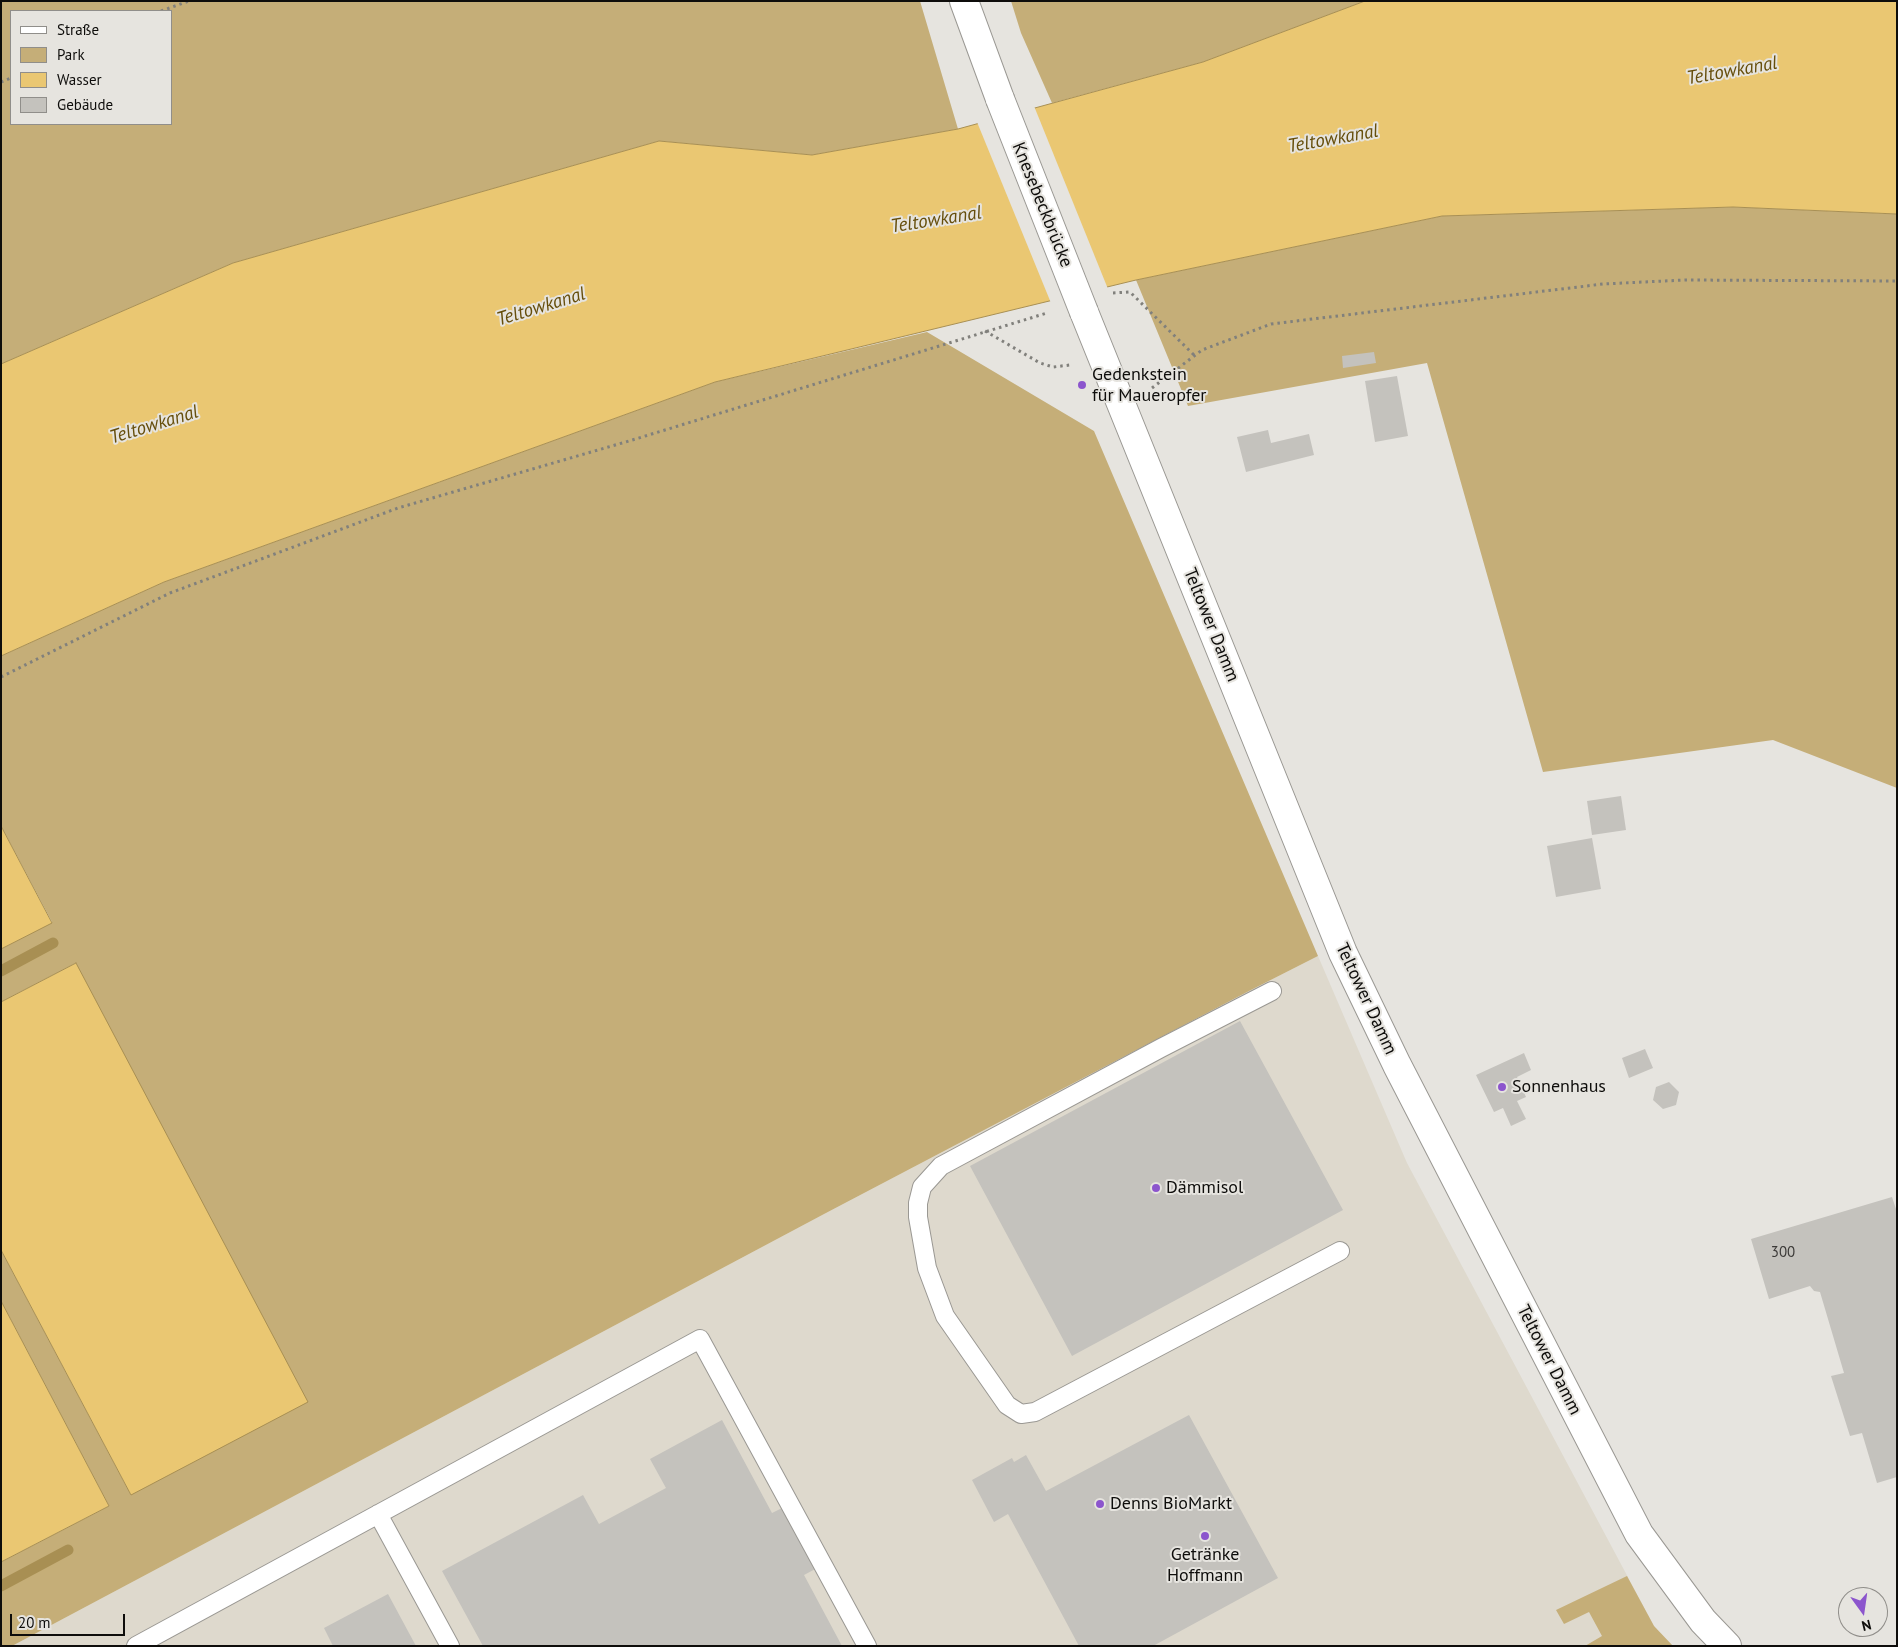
<!DOCTYPE html>
<html>
<head>
<meta charset="utf-8">
<style>
	body { margin:0 }
	#map { position:relative; width:1898px; height:1647px; overflow:hidden; background:#e6e4df; font-family:"PT Sans",sans-serif }
	canvas { display:block }
	.frame { position:absolute; inset:0; border:2px solid #0e0d0b; pointer-events:none }
	.legend { position:absolute; left:10px; top:10px; width:162px; height:115px; box-sizing:border-box; background:#e6e4df; border:1px solid #908e8a; margin:0; padding:6px 9px; list-style:none; font-size:15px; color:#0e0d0b }
	.legend li { display:flex; align-items:center; gap:10px; height:25px }
	.legend b { width:25px; border:1px solid #908e8a }
	.north { position:absolute; left:1838px; top:1587px; width:50px; height:50px; box-sizing:border-box; background:#e6e4df; border:1px solid #908e8a; border-radius:50%; rotate:166deg; font-size:14px; font-weight:700; line-height:20px; text-align:center; color:#0e0d0b }
	.north::after { content:''; display:block; margin:auto; width:18px; height:22px; background:#8c55cd; clip-path:polygon(50% 0,100% 100%,50% 72%,0 100%) }
	.scale { position:absolute; left:10px; top:1614px; width:115px; height:22px; box-sizing:border-box; border:2px solid #0e0d0b; border-top:0; padding-left:6px; font-size:15px; line-height:18px; white-space:nowrap; color:#0e0d0b; -webkit-text-stroke:4px #e6e4df; paint-order:stroke }
</style>
</head>
<body>
<div id="map">
<canvas width="1898" height="1647"></canvas>
<div class="frame"></div>
<ul class="legend">
<li><b style="height:6px;background:#fff"></b>Straße</li>
<li><b style="height:14px;background:#c5ae78"></b>Park</li>
<li><b style="height:14px;background:#eac772"></b>Wasser</li>
<li><b style="height:14px;background:#c4c2bd"></b>Gebäude</li>
</ul>
<div class="north">N</div>
<div class="scale">20 m</div>
</div>
<script>
const context = document.querySelector('canvas').getContext('2d');
context.lineJoin = 'round';
function fillPath(path, color) {
  context.fillStyle = color;
  context.fill(path, 'evenodd');
}
function shape(rows) {
  const path = new Path2D();
  for (const r of rows) {
    path.moveTo(r[0], r[1]);
    for (let i = 2; i < r.length; i += 2) path.lineTo(r[i], r[i + 1]);
  }
  return path;
}
function stroke(path, color, width, dash) {
  context.strokeStyle = color;
  context.lineWidth = width;
  context.lineCap = dash ? 'butt' : 'round';
  context.setLineDash(dash || []);
  context.stroke(path);
}
function write(font, color, halo, rows, align = 'center') {
  context.font = font + ' "PT Sans",sans-serif';
  context.lineWidth = 4;
  context.setLineDash([]);
  context.textBaseline = 'middle';
  context.strokeStyle = halo;
  context.fillStyle = color;
  for (const [text, x, y, turn = 0] of rows) {
    context.save();
    context.translate(x, y);
    context.rotate((+turn || 0) * Math.PI / 180);
    context.textAlign = isNaN(turn) ? turn : align;
    if (halo) context.strokeText(text, 0, 0);
    context.fillText(text, 0, 0);
    context.restore();
  }
}
fillPath(shape([
	[1318,956,1407,1163,1654,1626,1671,1646,12,1646,826,1213,1249,991]
]), '#ded9cd');
fillPath(shape([
	[1,1,920,1,958,129,812,155,659,141,233,263,1,364],
	[11,11,171,11,171,124,11,124],
	[1011,1,1365,1,1203,62,1052,103,1021,33],
	[1733,207,1897,214,1897,788,1773,740,1543,772,1427,363,1188,406,1136,280,1442,216],
	[927,332,1094,431,1318,956,1249,991,826,1213,12,1646,1,1646,1,1562,109,1506,1,1301,1,1250,131,1495,76,963,1,1002,1,949,52,922,1,826,1,656,164,582,715,382],
	[1627,1576,1654,1626,1673,1646,1585,1646,1602,1636,1589,1612,1564,1624,1556,1610]
]), '#c5ae78');
const water = shape([
	[1365,1,1897,1,1897,214,1733,207,1442,216,1136,280,715,382,164,582,1,656,1,364,233,263,659,141,812,155,958,129,1203,62,1365,1],
	[1,826,52,923,1,949,1,826],
	[76,963,308,1402,131,1495,1,1250,1,1002,76,963],
	[1,1301,109,1506,1,1562,1,1301]
]);
fillPath(water, '#eac772');
stroke(water, '#a88f53', 1);
fillPath(shape([
	[1034,106,1108,289,1051,303,977,122]
]), '#e6e4df');
stroke(shape([
	[1,971,53,943],
	[1,1586,68,1550]
]), '#a88f53', 11);
fillPath(shape([
	[1374,352,1376,363,1343,368,1342,356],
	[1397,376,1408,436,1375,442,1365,381],
	[1268,430,1271,443,1309,434,1314,455,1246,472,1237,437],
	[1621,796,1626,830,1592,835,1587,801],
	[1592,838,1601,889,1556,897,1547,846],
	[1240,1021,1343,1210,1072,1356,970,1166],
	[1645,1049,1653,1068,1629,1078,1622,1058],
	[1524,1053,1531,1070,1517,1077,1526,1097,1517,1101,1526,1119,1511,1126,1503,1108,1494,1112,1476,1075],
	[1669,1082,1679,1092,1676,1105,1663,1109,1653,1100,1656,1087],
	[1892,1197,1897,1212,1897,1477,1877,1483,1862,1433,1850,1436,1831,1376,1844,1373,1820,1292,1814,1291,1810,1286,1769,1299,1751,1239],
	[1189,1415,1278,1578,1153,1646,1079,1646,1008,1514,994,1522,972,1480,1012,1458,1014,1462,1026,1455,1046,1491],
	[722,1420,772,1513,786,1506,819,1567,804,1575,842,1646,483,1646,442,1571,583,1495,599,1524,666,1488,650,1459],
	[388,1594,416,1646,333,1646,324,1628]
]), '#c4c2bd');
const lane = shape([
	[1272,991,1161,1048,941,1166,922,1187,918,1203,918,1217,927,1268,945,1316,1007,1405,1021,1414,1035,1412,1340,1251],
	[378,1514,450,1646],
	[136,1646,700,1339,867,1646]
]);
const secondary = shape([
	[964,1,1000,99],
	[1084,312,1343,953,1397,1065,1639,1534,1703,1621,1727,1646]
]);
stroke(lane, '#9a9893', 20);
stroke(secondary, '#9a9893', 30);
stroke(shape([
	[161,11,189,1],
	[1,82,11,78],
	[1113,293,1130,292,1194,355],
	[985,331,1040,363,1053,367,1070,365],
	[1152,388,1202,350,1271,324,1603,284,1685,280,1897,281],
	[1,677,170,593,398,508,629,441,1047,313]
]), '#81807c', 3, [2.5, 4]);
stroke(lane, '#fff', 18);
stroke(secondary, '#fff', 28);
const secondaryBridge = shape([
	[1000,99,1084,312]
]);
stroke(secondaryBridge, '#9a9893', 30, []);
stroke(secondaryBridge, '#fff', 28);
for (const [x, y, r, color] of [
	[1082,385,5,"#8c55cd"],
	[1502,1087,5,"#8c55cd"],
	[1156,1188,5,"#8c55cd"],
	[1100,1504,5,"#8c55cd"],
	[1205,1536,5,"#8c55cd"]
]) {
  const dot = new Path2D();
  dot.arc(x, y, r, 0, 2 * Math.PI);
  context.fillStyle = color;
  context.fill(dot);
  stroke(dot, '#e6e4df', 2);
}
write('15px', '#3c3a38', null, [
	["300",1783,1253]
]);
write('18px', '#0e0d0b', '#e6e4df', [
	["Knesebeckbrücke",1042,205,68],
	["Teltower Damm",1211,625,68],
	["Teltower Damm",1366,999,65],
	["Teltower Damm",1549,1360,63]
]);
write('18px', '#0e0d0b', '#e6e4df', [
	["Gedenkstein",1092,375],
	["für Maueropfer",1092,396],
	["Sonnenhaus",1512,1087],
	["Dämmisol",1166,1188],
	["Denns BioMarkt",1110,1504],
	["Getränke",1205,1555,"center"],
	["Hoffmann",1205,1576,"center"]
], 'left');
write('italic 19px', '#664e0b', '#e6e4df', [
	["Teltowkanal",1732,71,-10],
	["Teltowkanal",1333,139,-10],
	["Teltowkanal",936,220,-9],
	["Teltowkanal",541,307,-17],
	["Teltowkanal",154,425,-17]
]);
</script>
</body>
</html>
